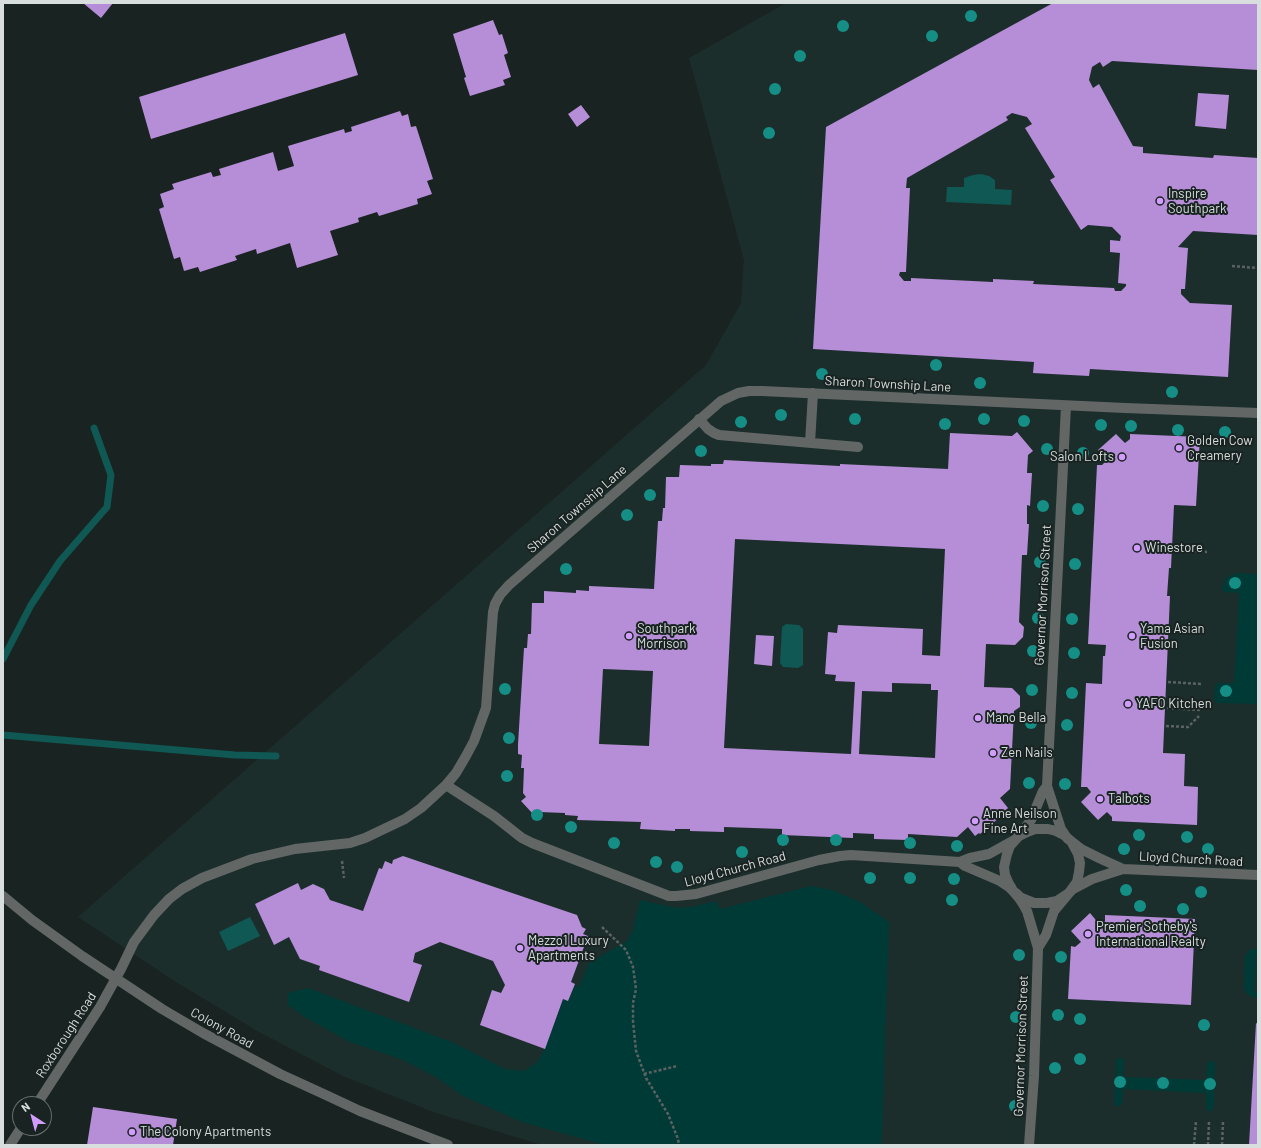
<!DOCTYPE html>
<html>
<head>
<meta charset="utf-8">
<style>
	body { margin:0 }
	#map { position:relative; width:1261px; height:1148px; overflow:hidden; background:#192322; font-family:Barlow,sans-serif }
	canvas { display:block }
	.frame { position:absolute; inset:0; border:4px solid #d8dedd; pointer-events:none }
	.north { position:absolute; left:12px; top:1096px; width:40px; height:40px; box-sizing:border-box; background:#192322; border:1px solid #656e6d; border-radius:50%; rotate:324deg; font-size:11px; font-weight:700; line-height:16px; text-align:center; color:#d8dedd }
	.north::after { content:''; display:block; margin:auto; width:14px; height:18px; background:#d29cfd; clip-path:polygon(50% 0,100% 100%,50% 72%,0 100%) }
</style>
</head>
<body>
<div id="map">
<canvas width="1261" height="1148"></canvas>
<div class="frame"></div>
<div class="north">N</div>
</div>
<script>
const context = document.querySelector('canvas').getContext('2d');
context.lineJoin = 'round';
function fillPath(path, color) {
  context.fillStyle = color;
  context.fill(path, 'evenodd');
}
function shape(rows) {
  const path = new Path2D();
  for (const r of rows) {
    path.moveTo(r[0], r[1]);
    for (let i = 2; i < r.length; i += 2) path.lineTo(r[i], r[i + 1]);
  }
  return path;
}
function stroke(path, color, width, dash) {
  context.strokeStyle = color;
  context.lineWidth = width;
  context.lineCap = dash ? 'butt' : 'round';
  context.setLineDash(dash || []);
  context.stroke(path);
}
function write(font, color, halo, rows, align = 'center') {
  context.font = font + ' Barlow,sans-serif';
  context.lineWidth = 4;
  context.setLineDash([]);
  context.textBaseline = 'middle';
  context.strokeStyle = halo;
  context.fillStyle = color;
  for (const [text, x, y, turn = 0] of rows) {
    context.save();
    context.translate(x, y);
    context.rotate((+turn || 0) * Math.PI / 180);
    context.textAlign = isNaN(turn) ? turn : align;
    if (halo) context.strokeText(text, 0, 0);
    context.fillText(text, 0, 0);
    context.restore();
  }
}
fillPath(shape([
	[786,3,1258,3,1258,1145,542,1145,436,1113,343,1076,259,1032,176,982,78,917,706,365,741,303,744,260,689,58]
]), '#1c2e2c');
fillPath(shape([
	[1237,573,1258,574,1258,704,1217,703,1214,700,1215,685,1218,683,1234,683,1239,593,1224,592,1222,589,1225,579,1229,576],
	[811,886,832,890,860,902,889,922,882,1132,881,1145,605,1145,522,1122,463,1096,436,1077,403,1060,350,1042,303,1016,288,1005,288,993,308,988,452,1042,505,1069,524,1071,537,1062,545,1049,563,999,569,1000,575,984,579,987,589,963,627,941,633,930,640,900,677,908,691,907,716,901,720,909],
	[1252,949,1258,949,1258,954,1256,954,1254,991,1258,992,1258,998,1250,996,1246,993,1244,989,1245,956,1248,951],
	[1118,1058,1122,1058,1124,1061,1123,1077,1206,1080,1207,1064,1210,1061,1214,1061,1215,1065,1214,1107,1211,1111,1207,1111,1206,1107,1206,1093,1123,1089,1122,1103,1120,1106,1115,1106,1114,1103,1116,1061]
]), '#003a36');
fillPath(shape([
	[981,174,989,176,995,180,995,189,1012,190,1011,205,946,202,947,187,964,187,964,178,973,175],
	[786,624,799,625,803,629,803,665,798,668,783,667,780,663,782,627],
	[250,917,260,936,228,951,219,932]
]), '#0f5853');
stroke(shape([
	[3,659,31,605,60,561,107,507,111,475,94,428],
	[3,735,235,755,276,756]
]), '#0f5853', 7);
fillPath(shape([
	[83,3,113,3,101,18],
	[1053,3,1258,3,1258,70,1112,61,1103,67,1100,62,1092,67,1089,80,1093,88,1099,84,1133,146,1143,147,1143,153,1213,158,1214,155,1258,158,1258,235,1193,231,1178,247,1188,248,1185,289,1181,289,1181,294,1190,303,1232,305,1228,377,1090,369,1089,376,1033,373,1034,362,813,349,826,127],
	[1012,113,1027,117,1032,124,1025,128,1055,177,1050,180,1081,230,1088,225,1112,227,1121,236,1120,241,1110,240,1110,252,1120,253,1118,283,1126,284,1126,286,1121,291,1115,291,1114,288,1033,284,1034,281,993,279,993,282,911,278,911,281,904,281,899,275,900,272,906,272,910,188,906,188,907,178,1008,120,1006,117],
	[493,20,499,35,502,34,508,53,504,55,511,77,503,80,505,85,470,96,464,78,466,77,453,34],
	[345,33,358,75,151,139,139,97],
	[1198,93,1229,95,1226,129,1195,126],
	[581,105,590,117,577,127,568,114],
	[400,111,402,116,408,114,411,127,416,126,433,179,427,181,432,194,417,199,418,204,379,216,377,212,358,218,359,222,330,231,338,255,297,268,290,243,257,254,256,249,235,256,237,260,200,272,198,267,184,271,180,257,174,259,159,209,164,207,160,194,174,189,172,184,211,172,213,177,221,175,219,169,273,152,278,171,294,166,288,146,344,129,345,133,352,131,351,127],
	[1017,432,1033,451,1028,455,1027,473,1032,473,1030,506,1027,505,1027,524,1029,524,1027,555,1022,555,1019,622,1024,627,1023,637,1015,645,986,644,984,687,1012,688,1020,696,1020,707,1014,711,1010,789,1000,798,1008,808,1006,810,1007,811,980,834,979,833,975,836,968,827,957,837,908,834,908,840,874,839,874,834,853,833,853,838,782,835,782,829,724,827,724,832,690,831,690,829,675,829,675,831,640,829,641,822,577,820,578,816,565,815,565,813,539,812,538,810,533,814,521,801,526,797,523,793,524,768,521,768,522,755,518,754,518,744,524,648,527,648,528,634,531,634,532,603,544,603,544,591,576,593,576,590,589,591,589,586,654,589,658,521,662,521,663,508,665,508,666,477,679,477,680,465,711,466,711,464,723,464,724,460,840,466,840,464,948,469,950,433,1012,436],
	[735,539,945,549,940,656,922,655,923,629,838,625,837,633,828,632,825,674,836,675,835,681,855,682,851,754,724,748],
	[603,669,653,671,649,746,599,744],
	[892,683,931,684,931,690,938,690,935,758,859,754,862,691,892,692],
	[1116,434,1125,443,1130,439,1130,434,1200,437,1196,506,1174,505,1171,568,1169,568,1167,596,1170,596,1163,753,1185,754,1184,786,1198,787,1197,825,1112,821,1112,817,1107,812,1098,820,1081,802,1091,792,1087,787,1081,787,1086,683,1102,684,1103,656,1105,656,1106,645,1088,644,1097,465,1102,465,1107,460,1098,450],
	[756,635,774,636,772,666,754,664],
	[403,856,577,915,582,927,586,929,583,934,588,936,571,982,575,984,568,1001,563,999,545,1049,480,1025,492,990,501,993,505,985,493,961,440,942,415,953,413,962,422,965,409,1002,319,970,320,966,300,959,289,937,274,945,255,904,298,883,301,890,313,884,324,889,330,900,363,911,379,868,382,869,385,861,392,864,393,860],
	[1090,913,1100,925,1105,921,1105,915,1195,919,1191,1005,1068,999,1071,946,1075,947,1081,942,1071,931],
	[1256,1023,1258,1024,1258,1145,1249,1145],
	[93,1107,177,1119,173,1145,87,1145]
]), '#b68dd7');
stroke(shape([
	[1232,266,1258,268],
	[1175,550,1207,552],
	[1168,682,1201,684],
	[1167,708,1200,710],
	[1166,726,1188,727,1199,716],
	[342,861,344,878],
	[602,927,626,950,633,967,636,989,633,1003,633,1021,636,1051,646,1078,668,1114,678,1139,679,1145],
	[644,1074,677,1066],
	[1194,1145,1196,1121],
	[1208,1145,1209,1122],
	[1222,1145,1223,1122]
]), '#5a6362', 2.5, [3, 2]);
stroke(shape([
	[699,419,708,429,714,433,719,435,858,447],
	[810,443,813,393],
	[446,785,494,816,522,838,532,843,669,896,676,896,696,894,819,860,840,856,851,855,960,862,970,858,989,854,1016,839,1031,820,1043,791,1047,786,1061,829,1067,838,1081,849,1099,858,1123,869,1092,879,1073,889,1069,893,1054,911,1046,935,1038,948,1027,911,1023,904,1019,898,1013,891,1011,887,1009,884,1005,875,1004,867,1007,854,1010,846,1019,836,1027,832,1035,829,1048,829,1056,831,1064,835,1071,841,1078,854,1080,863,1079,872,1077,882,1069,893,1057,901,1047,903,1034,903,1024,899,1020,897,1017,894,1013,891,1009,887,1000,881,965,866,960,862],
	[1047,786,1066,406],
	[1123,869,1258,875],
	[3,896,32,920,82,956,162,1009,203,1033,280,1074,328,1096,360,1111,448,1145],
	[37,1104,100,1007,121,969,134,942,154,915,169,899,182,889,202,878,252,859,295,849,350,843,365,838,405,819,421,808,446,785,456,773,466,756,474,741,486,708,493,612,495,604,500,595,509,585,721,401,738,393,749,391,762,391,1125,408,1258,413],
	[10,1145,21,1128],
	[1029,1145,1034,1076,1038,948]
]), '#626766', 10);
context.fillStyle = '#158e85';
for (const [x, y] of [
	[971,16],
	[843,26],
	[932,36],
	[800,56],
	[775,89],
	[769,133],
	[936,365],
	[822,374],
	[980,383],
	[1172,392],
	[781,415],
	[855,419],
	[984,419],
	[1024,421],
	[741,422],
	[945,424],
	[1101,425],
	[1131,426],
	[1178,430],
	[1225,432],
	[1047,449],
	[701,451],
	[1083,453],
	[650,495],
	[1043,506],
	[1078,509],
	[627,515],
	[1040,562],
	[1075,564],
	[566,569],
	[1235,583],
	[1038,618],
	[1072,619],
	[1033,651],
	[1074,653],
	[505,689],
	[1032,690],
	[1226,691],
	[1072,693],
	[1031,723],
	[1067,725],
	[509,738],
	[507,776],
	[1029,783],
	[1065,784],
	[537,815],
	[571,827],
	[1139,835],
	[1187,837],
	[783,840],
	[836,840],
	[614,843],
	[910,843],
	[957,846],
	[1124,849],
	[1208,849],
	[742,852],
	[656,862],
	[677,867],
	[870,878],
	[910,878],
	[954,879],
	[1126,890],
	[1201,892],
	[952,900],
	[1140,906],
	[1183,909],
	[1019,955],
	[1061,957],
	[1058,1015],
	[1016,1017],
	[1080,1019],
	[1204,1025],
	[1080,1059],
	[1055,1068],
	[1120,1082],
	[1163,1083],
	[1210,1084],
	[1015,1106]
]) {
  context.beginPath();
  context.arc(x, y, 6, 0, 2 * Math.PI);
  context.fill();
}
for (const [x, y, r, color] of [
	[1160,201,4,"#d29cfd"],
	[1179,448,4,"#d29cfd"],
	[1122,457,4,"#d29cfd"],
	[1137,548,4,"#d29cfd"],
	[629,636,4,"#d29cfd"],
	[1132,636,4,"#d29cfd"],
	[1128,704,4,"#d29cfd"],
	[978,718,4,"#d29cfd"],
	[993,753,4,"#d29cfd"],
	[1100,799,4,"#d29cfd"],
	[975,821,4,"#d29cfd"],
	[1088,934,4,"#d29cfd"],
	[520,948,4,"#d29cfd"],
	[132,1132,4,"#d29cfd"]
]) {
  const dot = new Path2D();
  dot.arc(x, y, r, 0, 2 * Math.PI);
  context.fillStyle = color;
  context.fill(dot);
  stroke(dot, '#192322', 1.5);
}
write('13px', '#d8dedd', '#192322', [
	["Inspire",1168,194],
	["Southpark",1168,209],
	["Golden Cow",1187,441],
	["Creamery",1187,456],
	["Salon Lofts",1114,457,"right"],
	["Winestore",1145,548],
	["Southpark",637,629],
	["Morrison",637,644],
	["Yama Asian",1140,629],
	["Fusion",1140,644],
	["YAFO Kitchen",1136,704],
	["Mano Bella",986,718],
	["Zen Nails",1001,753],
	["Talbots",1108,799],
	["Anne Neilson",983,814],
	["Fine Art",983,829],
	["Premier Sotheby's",1096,927],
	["International Realty",1096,942],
	["Mezzo1 Luxury",528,941],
	["Apartments",528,956],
	["The Colony Apartments",140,1132]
], 'left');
write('13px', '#d8dedd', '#192322', [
	["Sharon Township Lane",888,384,3],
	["Sharon Township Lane",577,509,-41],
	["Governor Morrison Street",1043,595,-87],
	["Lloyd Church Road",1191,859,3],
	["Lloyd Church Road",735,869,-15],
	["Colony Road",222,1028,29],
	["Roxborough Road",66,1035,-57],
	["Governor Morrison Street",1021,1046,-88]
]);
</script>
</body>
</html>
